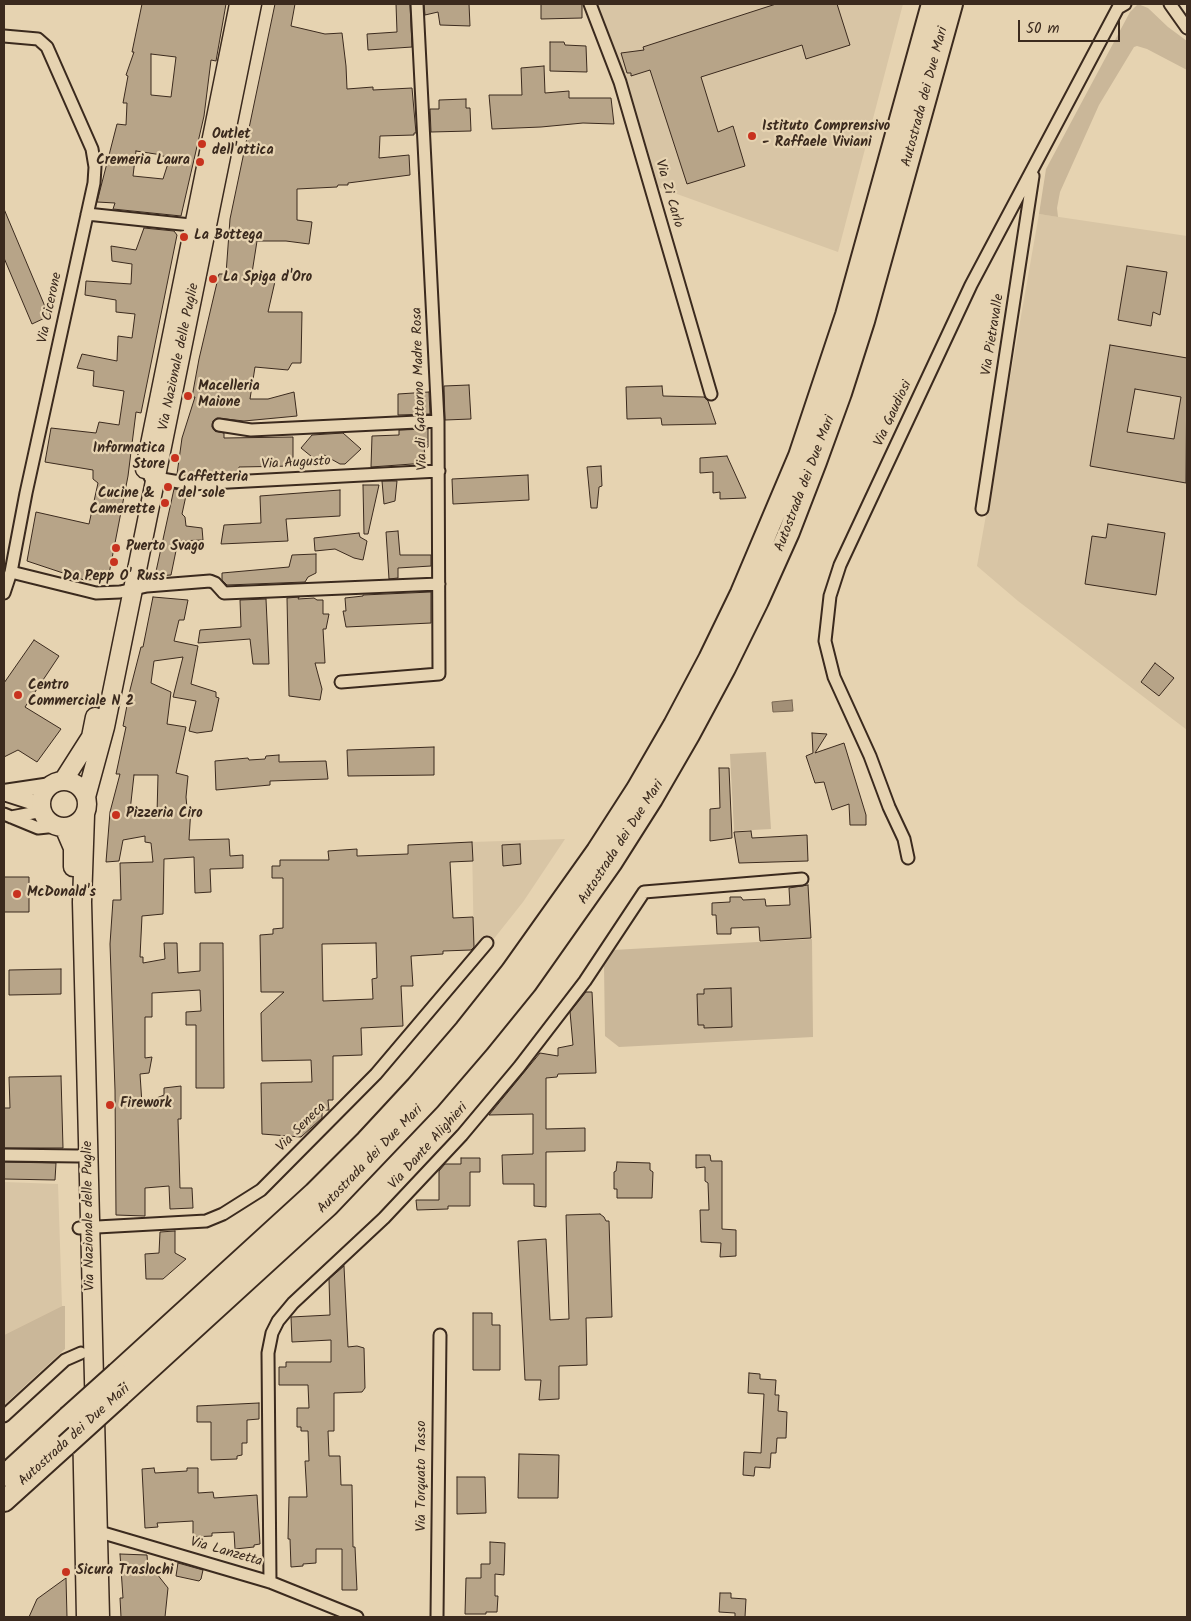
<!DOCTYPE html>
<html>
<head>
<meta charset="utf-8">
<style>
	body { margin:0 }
	#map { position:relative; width:1191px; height:1621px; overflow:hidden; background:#e6d3b1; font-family:Kalam,sans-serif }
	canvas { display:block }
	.frame { position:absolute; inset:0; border:5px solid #3b2a1e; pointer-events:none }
	.scale { position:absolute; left:1018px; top:20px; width:102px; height:22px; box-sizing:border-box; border:2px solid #3b2a1e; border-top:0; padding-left:6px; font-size:15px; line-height:18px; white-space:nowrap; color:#3b2a1e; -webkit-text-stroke:4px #e6d3b1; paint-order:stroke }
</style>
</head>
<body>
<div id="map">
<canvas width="1191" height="1621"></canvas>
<div class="frame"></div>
<div class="scale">50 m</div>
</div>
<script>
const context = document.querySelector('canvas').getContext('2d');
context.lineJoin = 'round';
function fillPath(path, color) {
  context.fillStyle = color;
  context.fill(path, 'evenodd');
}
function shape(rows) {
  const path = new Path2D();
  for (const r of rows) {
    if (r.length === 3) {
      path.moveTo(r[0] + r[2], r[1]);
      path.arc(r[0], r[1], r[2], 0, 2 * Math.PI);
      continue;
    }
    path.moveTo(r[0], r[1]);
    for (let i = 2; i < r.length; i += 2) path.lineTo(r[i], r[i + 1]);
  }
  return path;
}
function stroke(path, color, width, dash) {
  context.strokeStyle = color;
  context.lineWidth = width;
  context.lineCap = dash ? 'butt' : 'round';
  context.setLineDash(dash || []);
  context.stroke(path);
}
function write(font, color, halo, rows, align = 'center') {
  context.font = font + ' Kalam,sans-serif';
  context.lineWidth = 4.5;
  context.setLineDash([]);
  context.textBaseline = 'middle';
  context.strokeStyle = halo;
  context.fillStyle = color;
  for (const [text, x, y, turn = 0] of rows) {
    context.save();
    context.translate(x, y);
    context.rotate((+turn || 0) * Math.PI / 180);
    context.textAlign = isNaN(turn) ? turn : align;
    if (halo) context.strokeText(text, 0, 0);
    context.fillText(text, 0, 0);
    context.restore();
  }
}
fillPath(shape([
	[595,4,903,4,838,252,652,185],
	[1039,214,1187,236,1187,730,1018,601,977,566],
	[565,839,523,902,481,955,474,954,472,842],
	[4,1182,58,1184,62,1306,4,1335]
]), '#d8c5a5');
fillPath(shape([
	[1138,4,1148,8,1168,27,1187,41,1187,70,1147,49,1137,46,1134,47,1099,105,1060,192,1057,208,1058,217,1039,214,1046,169,1130,12],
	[766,752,771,829,734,831,730,754],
	[812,939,813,1037,619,1047,605,1036,604,965,613,950],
	[62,1306,65,1306,65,1349,4,1405,4,1335]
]), '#cab799');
const water = shape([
	[792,700,793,711,773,712,772,702,792,700]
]);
fillPath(water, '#a39077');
stroke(water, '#796753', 1);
const building = shape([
	[142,4,226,4,216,61,211,60,204,116,181,216,113,209,115,203,97,202,117,124,126,125,127,103,123,103,128,76,126,75,134,52,132,52,142,4],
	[151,54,176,57,171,97,151,95,151,54],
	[136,151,162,155,162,156,170,157,163,179,133,176,136,151],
	[275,4,295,4,291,26,325,34,342,33,346,66,347,89,373,87,373,90,412,88,416,133,414,133,414,135,380,136,379,158,409,155,410,175,348,183,348,185,338,185,337,187,297,189,297,220,312,222,309,244,286,241,257,241,252,273,276,277,268,312,302,312,301,363,292,363,288,370,255,367,250,399,268,399,294,392,297,416,244,421,217,418,213,421,212,427,215,431,224,433,224,438,293,437,293,466,239,467,239,472,191,474,191,476,177,474,182,438,195,397,192,397,199,359,219,274,226,274,230,219,275,4],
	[396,4,410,4,412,47,368,50,367,34,397,32,396,4],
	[424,4,469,4,470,26,440,25,438,12,425,15,424,4],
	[541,4,582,4,582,18,541,19,541,4],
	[776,4,837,4,850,45,806,59,802,45,701,77,718,132,733,126,745,166,687,184,650,70,631,76,631,73,627,73,621,53,644,50,643,47,776,4],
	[550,42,564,42,565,45,586,46,587,72,550,71,550,42],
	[544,66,545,93,569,91,569,98,611,98,614,124,583,123,541,127,492,129,489,95,522,95,521,68,544,66],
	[466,99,466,108,470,108,471,131,431,132,430,109,439,109,439,100,466,99],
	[4,209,49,316,32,324,4,258,4,209],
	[144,228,174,231,177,235,141,413,136,412,128,476,108,579,84,580,27,561,36,512,89,524,98,483,93,479,93,470,45,462,51,428,96,433,99,422,119,425,124,391,93,386,94,371,77,368,82,354,117,361,118,336,132,338,135,314,116,312,116,300,85,295,86,281,131,284,132,264,112,261,111,246,136,250,144,228],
	[1127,266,1167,272,1160,315,1153,312,1151,326,1118,320,1127,266],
	[1110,345,1187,358,1186,483,1090,466,1110,345],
	[1135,389,1181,397,1174,439,1127,432,1135,389],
	[469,385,471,419,445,420,444,386,469,385],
	[662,386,663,396,704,397,708,401,716,424,662,425,661,418,627,419,626,387,662,386],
	[429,392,430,414,398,415,398,394,429,392],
	[428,429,428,447,424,448,426,463,371,467,372,436,399,435,399,430,428,429],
	[343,433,361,449,345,464,340,464,324,455,317,461,301,448,312,435,343,433],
	[727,456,746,498,720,499,720,492,713,493,713,472,700,473,700,458,727,456],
	[601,466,602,486,599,487,597,508,591,508,587,467,601,466],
	[528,475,529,500,453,504,452,479,528,475],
	[382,481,397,481,395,501,384,504,382,481],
	[363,485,379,485,368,534,364,534,363,485],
	[174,489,187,491,182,514,185,517,186,526,202,528,203,540,178,541,171,575,155,576,174,489],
	[340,490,340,516,286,519,288,541,221,544,224,525,261,523,260,496,340,490],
	[1108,524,1165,533,1156,595,1085,584,1092,536,1106,538,1108,524],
	[398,531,400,555,431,555,431,566,398,568,398,578,389,579,386,532,398,531],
	[359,533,360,537,367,541,363,560,354,558,335,549,315,551,314,538,359,533],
	[316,554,316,573,308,577,305,582,227,585,222,580,222,573,289,567,292,555,316,554],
	[431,592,431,623,346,627,343,611,346,611,345,598,363,596,363,595,431,592],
	[153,597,188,600,184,620,179,620,174,641,198,646,191,684,216,692,216,697,219,698,212,731,197,733,189,731,196,701,173,697,183,657,154,661,151,683,171,692,167,724,186,727,176,773,188,776,186,797,187,808,191,807,189,840,229,839,230,856,243,855,243,868,210,869,211,892,195,893,194,857,164,859,163,914,142,916,140,957,143,957,143,963,165,959,164,943,177,943,178,973,200,971,200,943,223,943,224,1088,196,1088,196,1025,186,1025,186,1012,201,1011,200,990,152,993,152,1017,145,1017,145,1058,152,1057,149,1073,140,1074,142,1104,164,1095,164,1088,181,1086,181,1119,178,1119,180,1188,192,1188,193,1208,170,1209,169,1186,145,1188,145,1216,116,1215,115,1090,110,944,113,900,121,900,120,863,153,862,151,843,145,842,145,836,123,840,119,861,106,862,110,812,120,774,116,774,126,727,123,726,130,690,141,647,143,647,153,597],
	[134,775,158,775,157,814,130,811,134,775],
	[299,597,298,599,314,598,317,600,323,600,323,614,329,614,326,629,323,629,325,663,315,663,322,689,320,700,289,696,287,598,299,597],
	[266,599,269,664,253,664,250,639,198,643,200,630,241,627,240,600,266,599],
	[34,640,59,656,25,707,61,729,37,762,18,750,4,757,4,683,34,640],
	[1155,663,1174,678,1159,696,1141,682,1155,663],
	[812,733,827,734,815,753,844,743,866,815,866,825,850,825,849,804,832,810,824,782,815,783,806,756,813,753,812,733],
	[434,747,434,775,348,776,347,750,434,747],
	[279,755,279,762,326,761,328,779,270,781,270,785,216,790,215,761,248,758,249,760,265,759,266,756,279,755],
	[719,768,729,768,732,838,710,841,710,809,720,808,719,768],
	[751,831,752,838,807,835,808,861,739,863,734,832,751,831],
	[472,842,473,861,450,862,453,918,473,917,474,947,471,950,443,951,443,954,411,956,413,986,401,986,403,1026,361,1028,362,1055,333,1056,333,1100,328,1100,329,1110,322,1110,322,1118,301,1137,262,1134,261,1083,312,1082,311,1060,262,1061,261,1013,284,992,261,992,260,935,273,934,273,929,283,928,283,878,272,878,272,866,280,866,280,860,329,860,328,851,357,849,357,856,408,854,408,845,472,842],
	[376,943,377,978,372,979,373,999,323,1001,322,944,376,943],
	[520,844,521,864,503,866,502,845,520,844],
	[4,877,29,877,29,912,4,912,4,877],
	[808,885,811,938,760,941,759,927,731,928,731,934,717,934,716,915,712,915,712,903,730,902,730,897,741,897,743,900,765,899,766,906,790,905,789,888,808,885],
	[61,969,61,994,9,995,9,970,61,969],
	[731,988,732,1027,704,1028,704,1025,698,1025,697,994,704,994,704,989,731,988],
	[586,992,592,992,596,1073,558,1074,557,1077,546,1078,546,1129,585,1128,585,1151,546,1152,546,1207,534,1206,534,1184,503,1184,502,1155,533,1154,533,1114,489,1115,540,1053,558,1056,558,1048,573,1045,570,1012,586,992],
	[61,1076,63,1148,4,1148,4,1108,10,1108,9,1077,61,1076],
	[696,1155,710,1155,711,1161,722,1161,722,1229,736,1230,736,1256,720,1257,721,1243,701,1242,700,1210,709,1210,708,1183,705,1181,705,1167,696,1168,696,1155],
	[461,1158,480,1158,480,1172,470,1172,470,1206,448,1206,448,1209,417,1210,416,1200,439,1200,439,1171,445,1164,461,1164,461,1158],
	[4,1162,56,1163,55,1180,4,1179,4,1162],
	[617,1162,650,1163,650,1170,653,1172,652,1198,617,1198,617,1189,614,1189,614,1172,616,1171,617,1162],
	[600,1214,604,1217,606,1221,609,1221,612,1317,586,1318,587,1365,559,1366,559,1399,539,1400,541,1380,525,1380,518,1241,546,1239,550,1320,569,1319,566,1215,600,1214],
	[175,1231,175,1253,186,1259,163,1279,146,1279,145,1254,159,1253,160,1232,175,1231],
	[344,1266,348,1347,357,1346,364,1348,365,1388,362,1392,334,1393,334,1431,328,1431,329,1456,340,1456,341,1485,352,1485,353,1547,355,1547,357,1590,342,1590,342,1549,316,1549,316,1563,303,1564,303,1566,291,1567,290,1539,288,1539,289,1497,307,1497,305,1461,309,1461,308,1431,301,1431,301,1427,297,1427,297,1408,309,1408,308,1385,279,1385,279,1367,286,1367,286,1362,331,1362,331,1340,292,1342,291,1317,330,1315,329,1279,344,1266],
	[473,1313,492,1313,492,1325,500,1325,500,1370,473,1370,473,1313],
	[749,1373,760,1374,760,1379,776,1380,775,1395,779,1395,778,1411,787,1412,786,1438,777,1438,776,1453,771,1453,770,1468,755,1467,754,1476,743,1475,744,1452,761,1453,764,1394,748,1393,749,1373],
	[259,1403,259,1419,247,1420,247,1443,242,1443,242,1455,237,1456,237,1459,211,1460,211,1422,197,1422,197,1406,259,1403],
	[519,1454,559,1455,558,1498,518,1498,519,1454],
	[154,1468,155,1473,187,1471,187,1468,198,1468,198,1493,213,1492,214,1498,257,1495,260,1544,254,1545,254,1547,235,1549,234,1532,212,1533,212,1536,193,1537,193,1521,157,1523,158,1527,145,1528,142,1469,154,1468],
	[457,1477,485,1477,486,1513,457,1514,457,1477],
	[490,1542,505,1543,504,1575,495,1574,495,1596,498,1596,497,1612,486,1612,486,1614,465,1614,466,1578,481,1578,481,1564,490,1564,490,1542],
	[120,1554,147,1555,148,1568,153,1569,168,1588,165,1617,121,1617,120,1598,123,1598,120,1554],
	[178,1563,203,1570,201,1579,199,1581,176,1576,178,1563],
	[66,1578,67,1617,29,1617,37,1599,66,1578],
	[720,1593,731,1593,731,1598,746,1599,745,1617,735,1617,735,1613,719,1612,720,1593]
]);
fillPath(building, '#b7a488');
stroke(building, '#3b2a1e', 1);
const minor = shape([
	[590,4,620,82,711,394],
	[1170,4,1187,28],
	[4,36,38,39,47,47,92,149,95,167,94,183,26,493,11,572,4,593],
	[87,214,200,226],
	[219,425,251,430,438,421],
	[150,477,191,484,439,471],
	[982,509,1033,176],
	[11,572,96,593,120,592,147,586,210,581,215,583,224,593,439,584],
	[341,682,439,674,438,421,417,4],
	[4,814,38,828,57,826],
	[11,817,43,811],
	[908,858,904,839,889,807,870,756,834,677,825,641,830,596,840,565,971,285,1118,8,1125,4],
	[4,1155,78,1156],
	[79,1228,206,1221,223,1214,261,1190,376,1074,487,943],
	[4,1416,65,1360,81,1353],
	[93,1530,270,1582,357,1617],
	[270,1582,268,1353,272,1333,278,1321,293,1303,384,1218,462,1135,519,1067,585,981,644,892,802,879],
	[437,1617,440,1335]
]);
const tertiary = shape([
	[4,792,51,785],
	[7,794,41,805]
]);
const primary = shape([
	[145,469,239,4],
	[63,781,91,737,95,717],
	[64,804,23],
	[86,797,105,727,252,4],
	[85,815,82,902,100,1617],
	[64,827,73,848,73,867],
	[82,1421,86,1617]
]);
const motorway = shape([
	[117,1373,314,1193,366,1141,416,1087,465,1030,511,972,597,851,637,789,674,725,709,659,741,593,799,456,846,315,932,4],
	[120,1396,328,1206,430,1099,479,1042,526,984,612,862,652,799,689,735,725,668,758,601,789,532,816,462,841,393,864,321,952,4],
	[4,1476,68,1417],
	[4,1501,66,1445]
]);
stroke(minor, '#3b2a1e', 15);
stroke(tertiary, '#3b2a1e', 18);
stroke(primary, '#3b2a1e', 21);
stroke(motorway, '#3b2a1e', 24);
stroke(minor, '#e6d3b1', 11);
stroke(tertiary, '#e6d3b1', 14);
stroke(primary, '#e6d3b1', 18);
stroke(motorway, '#e6d3b1', 20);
const motorwayBridge = shape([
	[68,1417,117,1373],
	[66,1445,120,1396]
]);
stroke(motorwayBridge, '#3b2a1e', 24, []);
stroke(motorwayBridge, '#e6d3b1', 20);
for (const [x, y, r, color] of [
	[752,136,5,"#c8321e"],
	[202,144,5,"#c8321e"],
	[200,162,5,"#c8321e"],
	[184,237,5,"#c8321e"],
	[213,279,5,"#c8321e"],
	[188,396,5,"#c8321e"],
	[175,458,5,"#c8321e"],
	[168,487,5,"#c8321e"],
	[165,503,5,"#c8321e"],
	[116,548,5,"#c8321e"],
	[114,562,5,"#c8321e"],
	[18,695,5,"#c8321e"],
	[116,815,5,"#c8321e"],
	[17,894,5,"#c8321e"],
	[110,1105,5,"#c8321e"],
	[66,1572,5,"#c8321e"]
]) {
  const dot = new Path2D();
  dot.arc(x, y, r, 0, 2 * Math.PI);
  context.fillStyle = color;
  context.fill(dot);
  stroke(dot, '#e6d3b1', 2);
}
write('14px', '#3b2a1e', '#e6d3b1', [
	["Autostrada dei Due Mari",926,97,-75],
	["Via Zi Carlo",668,194,74],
	["Via Cicerone",51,308,-78],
	["Via Pietravalle",994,335,-81],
	["Via Nazionale delle Puglie",180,357,-78],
	["Via di Gattorno Madre Rosa",421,389,-92],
	["Via Gaudiosi",894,414,-65],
	["Via Augusto",296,464,-3],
	["Autostrada dei Due Mari",806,484,-69],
	["Autostrada dei Due Mari",622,843,-57],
	["Via Seneca",302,1128,-45],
	["Via Dante Alighieri",429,1147,-48],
	["Autostrada dei Due Mari",371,1160,-46],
	["Via Nazionale delle Puglie",90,1216,-91],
	["Autostrada dei Due Mari",75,1436,-42],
	["Via Torquato Tasso",423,1476,-90],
	["Via Lanzetta",226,1553,16]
]);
write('bold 14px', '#3b2a1e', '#e6d3b1', [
	["Istituto Comprensivo",762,128],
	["- Raffaele Viviani",762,144],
	["Outlet",212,136],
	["dell'ottica",212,152],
	["Cremeria Laura",190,162,"right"],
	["La Bottega",194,237],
	["La Spiga d'Oro",223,279],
	["Macelleria",198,388],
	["Maione",198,404],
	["Informatica",165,450,"right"],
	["Store",165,466,"right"],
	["Caffetteria",178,479],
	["del sole",178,495],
	["Cucine &",155,495,"right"],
	["Camerette",155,511,"right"],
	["Puerto Svago",126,548],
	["Da Pepp O' Russ",114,578,"center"],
	["Centro",28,687],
	["Commerciale N 2",28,703],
	["Pizzeria Ciro",126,815],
	["McDonald's",27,894],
	["Firework",120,1105],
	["Sicura Traslochi",76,1572]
], 'left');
</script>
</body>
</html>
